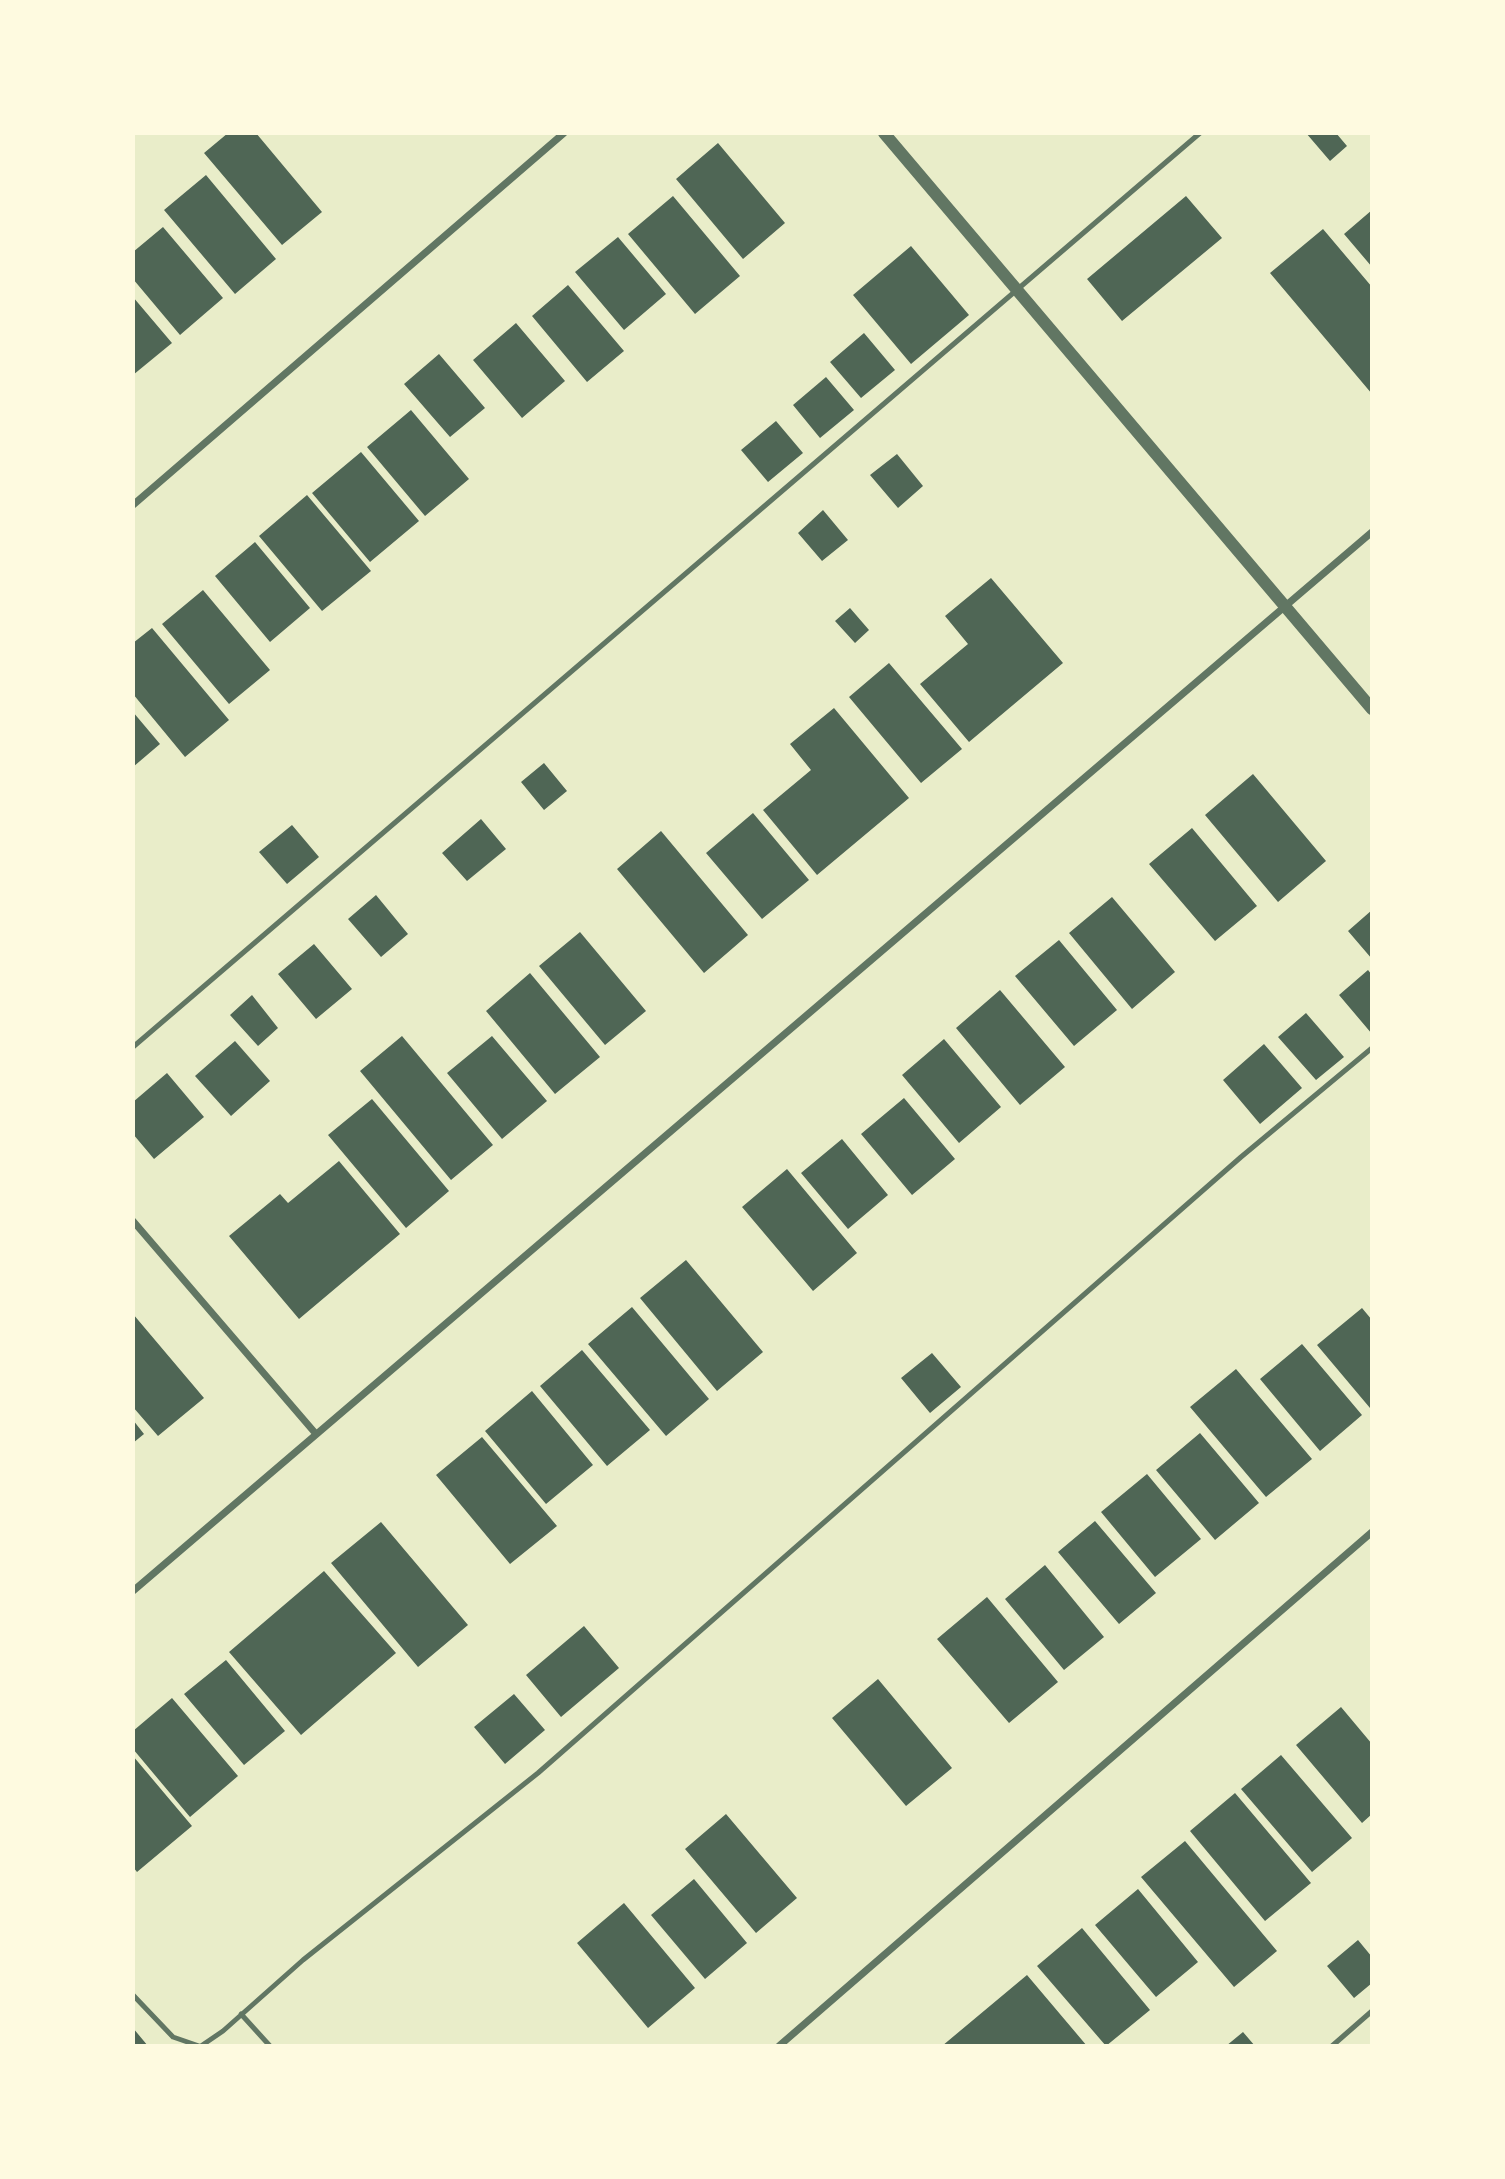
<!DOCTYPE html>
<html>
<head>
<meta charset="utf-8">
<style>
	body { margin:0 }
	#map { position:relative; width:1505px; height:2179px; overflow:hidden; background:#e9edc9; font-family:"Varela Round",sans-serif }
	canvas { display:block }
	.frame { position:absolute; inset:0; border:135px solid #fefae0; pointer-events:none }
</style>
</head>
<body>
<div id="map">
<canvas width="1505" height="2179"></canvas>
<div class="frame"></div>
</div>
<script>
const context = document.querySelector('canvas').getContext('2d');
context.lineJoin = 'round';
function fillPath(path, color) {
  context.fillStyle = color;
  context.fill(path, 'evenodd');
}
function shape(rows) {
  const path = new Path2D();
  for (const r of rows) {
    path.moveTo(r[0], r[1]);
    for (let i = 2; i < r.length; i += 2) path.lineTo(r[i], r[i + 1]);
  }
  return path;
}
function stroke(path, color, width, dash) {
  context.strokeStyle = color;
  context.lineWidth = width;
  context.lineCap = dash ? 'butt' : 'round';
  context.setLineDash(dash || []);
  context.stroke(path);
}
fillPath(shape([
	[228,133,256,133,322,212,282,245,204,153],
	[1306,133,1336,133,1347,146,1330,161],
	[718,143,785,223,743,259,676,179],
	[206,175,276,259,235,294,164,210],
	[673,196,740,276,695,314,628,234],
	[1186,196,1222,238,1122,321,1087,279],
	[1372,210,1372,267,1344,234],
	[163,227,223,298,180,335,133,279,133,252],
	[1323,229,1372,287,1372,394,1270,273],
	[618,237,666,294,624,330,575,272],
	[911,246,969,315,911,364,853,295],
	[568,285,624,351,587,382,532,316],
	[133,297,172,343,133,375],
	[516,323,565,381,522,418,473,360],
	[864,333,895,370,861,398,830,362],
	[439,354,485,408,450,437,404,384],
	[826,377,854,410,820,438,793,405],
	[411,410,469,479,425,516,367,447],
	[776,421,803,453,768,482,741,450],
	[361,452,419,521,370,562,312,493],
	[897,454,923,486,898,508,870,475],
	[307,495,371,571,322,611,259,536],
	[823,510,848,540,822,561,798,533],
	[255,542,310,608,270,642,215,576],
	[991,578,1063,663,969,742,920,684,968,644,945,616],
	[203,590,270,670,229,704,162,624],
	[850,608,869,630,855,643,835,621],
	[152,628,229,720,185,757,133,694,133,643],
	[889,663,962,749,921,783,849,697],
	[834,708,909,798,817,875,763,810,811,770,790,744],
	[133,712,160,744,133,767],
	[544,763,567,791,544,810,521,782],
	[1253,774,1326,861,1278,902,1205,815],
	[753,813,809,880,762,919,706,853],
	[481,819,506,849,467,881,442,853],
	[292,825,319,857,287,884,259,852],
	[1192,828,1257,906,1215,941,1149,864],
	[661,831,748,935,704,973,617,869],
	[376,895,408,934,381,957,348,919],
	[1112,897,1175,972,1132,1009,1069,933],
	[1372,910,1372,959,1348,931],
	[580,932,646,1011,605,1045,539,966],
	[1059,940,1117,1010,1074,1046,1015,976],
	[314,944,352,989,316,1019,278,974],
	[1368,970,1372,975,1372,1034,1339,995],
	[530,973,600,1057,555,1094,486,1011],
	[1000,990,1065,1067,1020,1105,956,1028],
	[252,995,278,1028,258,1046,230,1015],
	[1306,1013,1344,1057,1316,1080,1278,1037],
	[402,1036,493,1145,451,1180,360,1071],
	[492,1036,547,1101,502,1139,447,1073],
	[944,1039,1001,1107,959,1143,902,1075],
	[235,1041,270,1081,231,1116,195,1076],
	[1264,1044,1302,1088,1260,1124,1223,1080],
	[167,1073,204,1117,154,1159,133,1134,133,1102],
	[904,1098,955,1159,912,1195,861,1134],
	[372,1099,449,1191,406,1228,328,1135],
	[842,1139,888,1195,848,1229,801,1173],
	[339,1161,400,1234,299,1319,229,1236,280,1194,288,1203],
	[787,1169,857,1253,813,1291,742,1207],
	[686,1260,763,1352,717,1391,640,1298],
	[632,1307,709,1399,666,1436,588,1344],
	[1362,1308,1372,1320,1372,1407,1370,1408,1317,1345],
	[133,1314,204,1398,158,1436,133,1407],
	[1302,1344,1362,1415,1320,1451,1260,1379],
	[582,1350,650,1430,607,1466,540,1386],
	[932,1353,961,1387,930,1413,901,1378],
	[1236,1369,1312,1459,1266,1497,1190,1407],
	[532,1391,593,1465,546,1504,485,1431],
	[133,1420,144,1434,133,1443],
	[1200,1433,1259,1503,1215,1540,1156,1470],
	[482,1437,557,1526,510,1564,436,1475],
	[1147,1474,1201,1539,1155,1577,1101,1512],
	[1095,1521,1156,1593,1119,1624,1058,1552],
	[381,1522,468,1625,418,1667,331,1563],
	[1045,1565,1104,1637,1064,1670,1005,1599],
	[324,1571,396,1653,301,1735,229,1652],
	[987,1597,1058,1682,1009,1723,937,1639],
	[584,1626,619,1668,561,1717,526,1675],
	[226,1660,285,1731,244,1765,184,1694],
	[878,1679,952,1768,906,1806,832,1718],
	[514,1694,545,1730,505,1764,474,1727],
	[172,1698,238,1776,190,1817,133,1749,133,1731],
	[1341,1707,1372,1744,1372,1814,1362,1823,1296,1745],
	[1281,1755,1352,1838,1312,1872,1241,1789],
	[133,1756,192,1826,137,1872,133,1867],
	[1235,1793,1311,1883,1265,1921,1190,1831],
	[726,1814,797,1898,756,1933,685,1849],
	[1185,1841,1277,1951,1234,1987,1141,1877],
	[694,1879,747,1943,705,1979,651,1915],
	[1138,1889,1198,1962,1156,1997,1095,1925],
	[624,1903,695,1988,648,2028,577,1943],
	[1082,1928,1150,2010,1106,2046,1037,1966],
	[1358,1940,1372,1957,1372,1983,1354,1998,1327,1966],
	[1027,1975,1087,2046,942,2046],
	[133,2028,148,2046,133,2046],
	[1243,2032,1255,2046,1226,2046]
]), '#4f6655');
stroke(shape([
	[133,1047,1200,133],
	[133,1995,173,2037,199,2046],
	[241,2014,270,2046],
	[201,2046,223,2031,303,1960,538,1773,1241,1157,1372,1048],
	[1332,2046,1372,2011]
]), '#617663', 5);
stroke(shape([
	[133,505,564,133],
	[133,1221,316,1434],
	[133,1591,1372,532],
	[779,2046,1372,1532]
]), '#617663', 7);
stroke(shape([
	[884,133,1372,709]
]), '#617663', 12);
</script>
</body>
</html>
